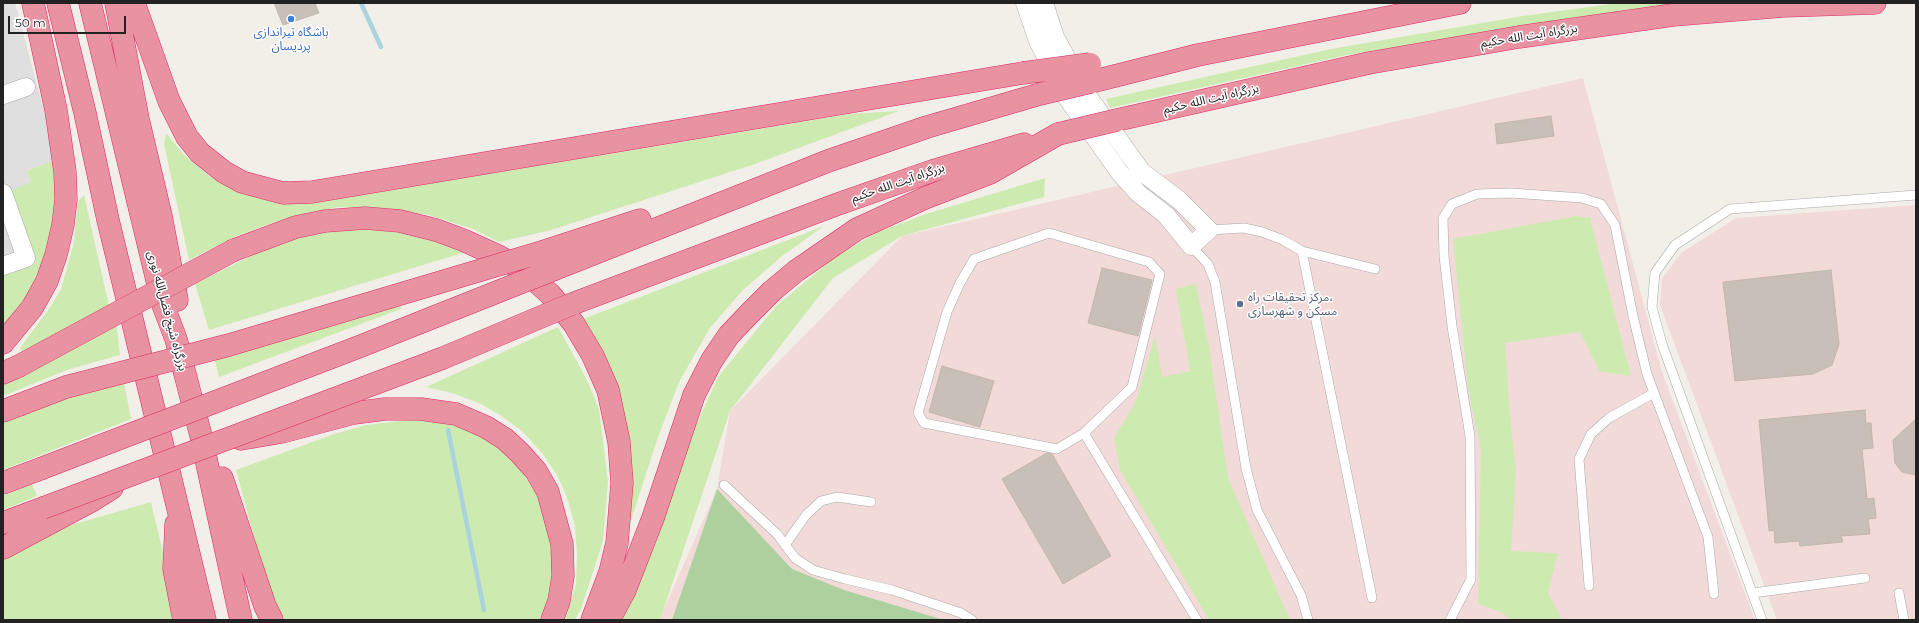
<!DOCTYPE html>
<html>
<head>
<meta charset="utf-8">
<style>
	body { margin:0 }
	#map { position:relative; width:1919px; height:623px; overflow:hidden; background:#f2efe9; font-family:Montserrat,sans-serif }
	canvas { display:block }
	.frame { position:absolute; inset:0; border:4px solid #222; pointer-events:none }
	.scale { position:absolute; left:8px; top:16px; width:118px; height:18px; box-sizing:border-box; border:2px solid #222; border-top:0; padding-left:5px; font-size:12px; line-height:14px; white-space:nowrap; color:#222; -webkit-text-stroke:3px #fff; paint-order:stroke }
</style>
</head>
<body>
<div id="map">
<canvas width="1919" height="623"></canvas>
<div class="frame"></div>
<div class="scale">50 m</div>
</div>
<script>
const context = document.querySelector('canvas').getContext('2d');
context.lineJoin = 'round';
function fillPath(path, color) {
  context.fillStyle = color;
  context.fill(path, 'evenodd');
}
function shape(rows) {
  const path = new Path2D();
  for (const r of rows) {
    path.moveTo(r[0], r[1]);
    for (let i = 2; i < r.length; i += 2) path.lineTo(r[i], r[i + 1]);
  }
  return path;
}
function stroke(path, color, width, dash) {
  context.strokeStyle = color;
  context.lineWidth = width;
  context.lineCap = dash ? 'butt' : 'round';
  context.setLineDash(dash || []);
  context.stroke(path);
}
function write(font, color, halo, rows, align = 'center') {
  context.font = font + ' Montserrat,"Noto Sans Arabic",sans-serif';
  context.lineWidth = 3;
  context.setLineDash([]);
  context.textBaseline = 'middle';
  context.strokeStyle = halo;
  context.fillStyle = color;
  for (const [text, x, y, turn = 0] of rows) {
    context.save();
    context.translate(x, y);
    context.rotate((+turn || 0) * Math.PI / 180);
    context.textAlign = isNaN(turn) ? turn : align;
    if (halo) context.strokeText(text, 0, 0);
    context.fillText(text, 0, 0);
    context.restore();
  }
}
fillPath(shape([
	[3,3,15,3,57,159,27,171,31,182,19,216,21,215,34,263,3,274]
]), '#e0dfdf');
fillPath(shape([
	[1583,78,1662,372,1755,620,659,620,717,489,730,411,902,236],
	[1916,205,1916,620,1777,620,1660,305,1662,279,1681,253,1736,218]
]), '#f2dad9');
fillPath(shape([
	[1618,3,1710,3,1586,16,1347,55,1110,108,1106,99,1331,49,1523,16],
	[899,111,755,164,548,231,499,242,473,229,429,215,397,210,337,207,275,222,236,236,189,260,164,144,166,133,184,155,212,178,232,186,413,184,604,155,849,114],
	[57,159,57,210,40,278,3,331,3,274,34,263,21,215,18,216,10,191,31,182,27,171],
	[1045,178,1044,197,902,236,833,278,730,411,660,620,622,620,656,543,677,467,718,377,776,306,835,257,878,232,926,214],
	[84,195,109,306,22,352,20,348,51,306,61,289,74,242,78,201],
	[1576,216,1590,218,1631,376,1600,372,1580,332,1505,343,1510,418,1516,470,1511,551,1558,553,1548,593,1562,620,1510,620,1503,613,1478,604,1481,450,1468,388,1453,239],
	[824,226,782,256,742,291,710,328,679,382,657,440,622,548,627,483,578,321],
	[402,228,469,251,209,330,195,284,273,245,319,230],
	[1196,284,1209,347,1228,478,1290,620,1209,620,1120,470,1114,438,1135,404,1155,336,1162,377,1190,371,1176,289],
	[399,300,401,309,219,377,214,357],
	[116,320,120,355,67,370,3,396,3,381],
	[558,327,587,380,599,409,608,482,603,541,581,609,575,620,565,620,576,584,577,554,575,526,567,497,557,475,542,453,522,431,500,415,481,404,452,393,426,387],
	[123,377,131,419,3,470,3,420],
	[433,417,478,433,498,447,516,463,539,498,552,537,555,580,544,620,280,620,269,592,236,470,334,434,366,425],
	[32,484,37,496,3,510,3,496],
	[151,502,169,578,177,620,3,620,3,557,68,526]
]), '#cdebb0');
fillPath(shape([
	[717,489,792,569,844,590,944,620,672,620]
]), '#add19e');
stroke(shape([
	[361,3,381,47],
	[448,430,484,610]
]), '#aad3df', 4.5);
const building = shape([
	[274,3,315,3,319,13,283,25,274,3],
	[1551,116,1554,136,1497,144,1495,124,1551,116],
	[1102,268,1152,280,1138,336,1088,323,1102,268],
	[1831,270,1839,344,1832,365,1813,374,1735,381,1723,282,1831,270],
	[942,366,994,381,980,427,929,412,942,366],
	[1865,410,1866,423,1871,423,1873,448,1862,449,1867,499,1874,498,1876,518,1868,519,1870,534,1841,536,1843,542,1800,546,1799,541,1775,543,1774,530,1769,531,1759,420,1865,410],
	[1916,419,1916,475,1902,472,1895,463,1893,440,1916,419],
	[1047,453,1052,454,1111,556,1063,584,1002,479,1047,453]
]);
fillPath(building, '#c7bfb8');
stroke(building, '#c4b6ab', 1);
const lane = shape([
	[1209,230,1244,228,1262,232,1283,240,1302,251,1375,269],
	[1049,233,1149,262,1160,274,1132,387,1084,433,1057,449,924,423,918,413,947,312,960,283,974,259,1049,233],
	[1191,246,1208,264,1215,282,1246,468,1257,510,1301,595,1308,620],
	[1302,251,1372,598],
	[1084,433,1197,620],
	[724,485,777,534,795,558,813,570,845,579,892,590,961,613,972,620],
	[785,545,806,515,821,501,837,497,871,502],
	[1589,586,1579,459,1591,434,1609,418,1654,393],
	[1753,593,1865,578],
	[1899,593,1904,620],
	[1450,620,1471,579,1470,436,1452,326,1444,256,1443,218,1452,204,1477,194,1511,193,1582,198,1601,204,1615,225,1633,316,1647,374,1708,537,1714,594],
	[1762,620,1662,344,1652,307,1655,273,1675,245,1730,209,1916,195]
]);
const street = shape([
	[1025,3,1038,41,1068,99,1120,173,1138,193,1166,215,1191,246,1209,230,1179,200,1142,172,1129,154,1087,95,1055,37,1044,3],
	[3,95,26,87],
	[3,193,26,258,3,266]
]);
const highway = shape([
	[58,3,85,113,108,220,205,620],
	[90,3,163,305,176,339,201,436,241,620],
	[116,3,138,119,161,216,177,300],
	[134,3,169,101,187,137,200,153,224,172,242,182,283,193,312,192,1023,73],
	[1091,82,1198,55,1460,3],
	[1117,120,1369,63,1519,37,1673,15,1783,6,1875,3],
	[234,250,296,227,325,221,365,218,400,221,436,230,463,240,496,255,522,269,550,294,574,324,593,356,608,390,619,442,622,483,617,543,610,572,592,620],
	[545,251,640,220],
	[555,269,828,161,927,127,1040,94],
	[572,304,838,204,932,171,1024,144],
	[3,343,32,308,47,281,56,255,63,225,66,199,65,172,56,110,33,3],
	[3,373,17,367],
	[3,411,19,405],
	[241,439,282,432,354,413,385,409,421,409,456,414,486,427,505,439,520,453,536,471,548,492,562,544,563,576,559,601,552,620],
	[222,478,265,606,272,620],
	[3,483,40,469],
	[3,523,43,508],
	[176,524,174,569,184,620],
	[3,548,93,500,112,488],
	[609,620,625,590,653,518,694,395,712,360,729,335,750,313,772,291,796,271,857,229,925,198,990,173,1058,134]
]);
stroke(lane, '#a9a9a9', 10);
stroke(street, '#a9a9a9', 19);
stroke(highway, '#dc2a67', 23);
stroke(lane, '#fff', 9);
stroke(street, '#fff', 18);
stroke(highway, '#e892a2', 22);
const highwayBridge = shape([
	[1023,73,1090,64],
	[1040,94,1091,82],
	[1058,134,1117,120],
	[17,367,234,250],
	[19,405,66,387,229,345,545,251],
	[40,469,361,346,555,269],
	[43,508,443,358,572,304]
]);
stroke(highwayBridge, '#dc2a67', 23, []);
stroke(highwayBridge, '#e892a2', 22);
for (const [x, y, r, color] of [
	[291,19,4,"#3f7fe0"],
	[1240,304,4,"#5c6f8a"]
]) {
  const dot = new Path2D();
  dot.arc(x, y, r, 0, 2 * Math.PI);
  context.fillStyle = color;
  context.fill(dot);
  stroke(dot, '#fff', 1.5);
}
write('12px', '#366cbe', '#fff', [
	["باشگاه تیراندازی",291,32],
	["پردیسان",291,46]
]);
write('12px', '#222', '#fff', [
	["بزرگراه آیت الله حکیم",1529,36,-9],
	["بزرگراه آیت الله حکیم",1211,99,-13],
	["بزرگراه آیت الله حکیم",898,183,-19],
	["بزرگراه شیخ فضل‌الله نوری",167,311,75]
]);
write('12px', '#4e5e75', '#fff', [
	["مرکز تحقیقات راه،",1248,297],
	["مسکن و شهرسازی",1248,311]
], 'left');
</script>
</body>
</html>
